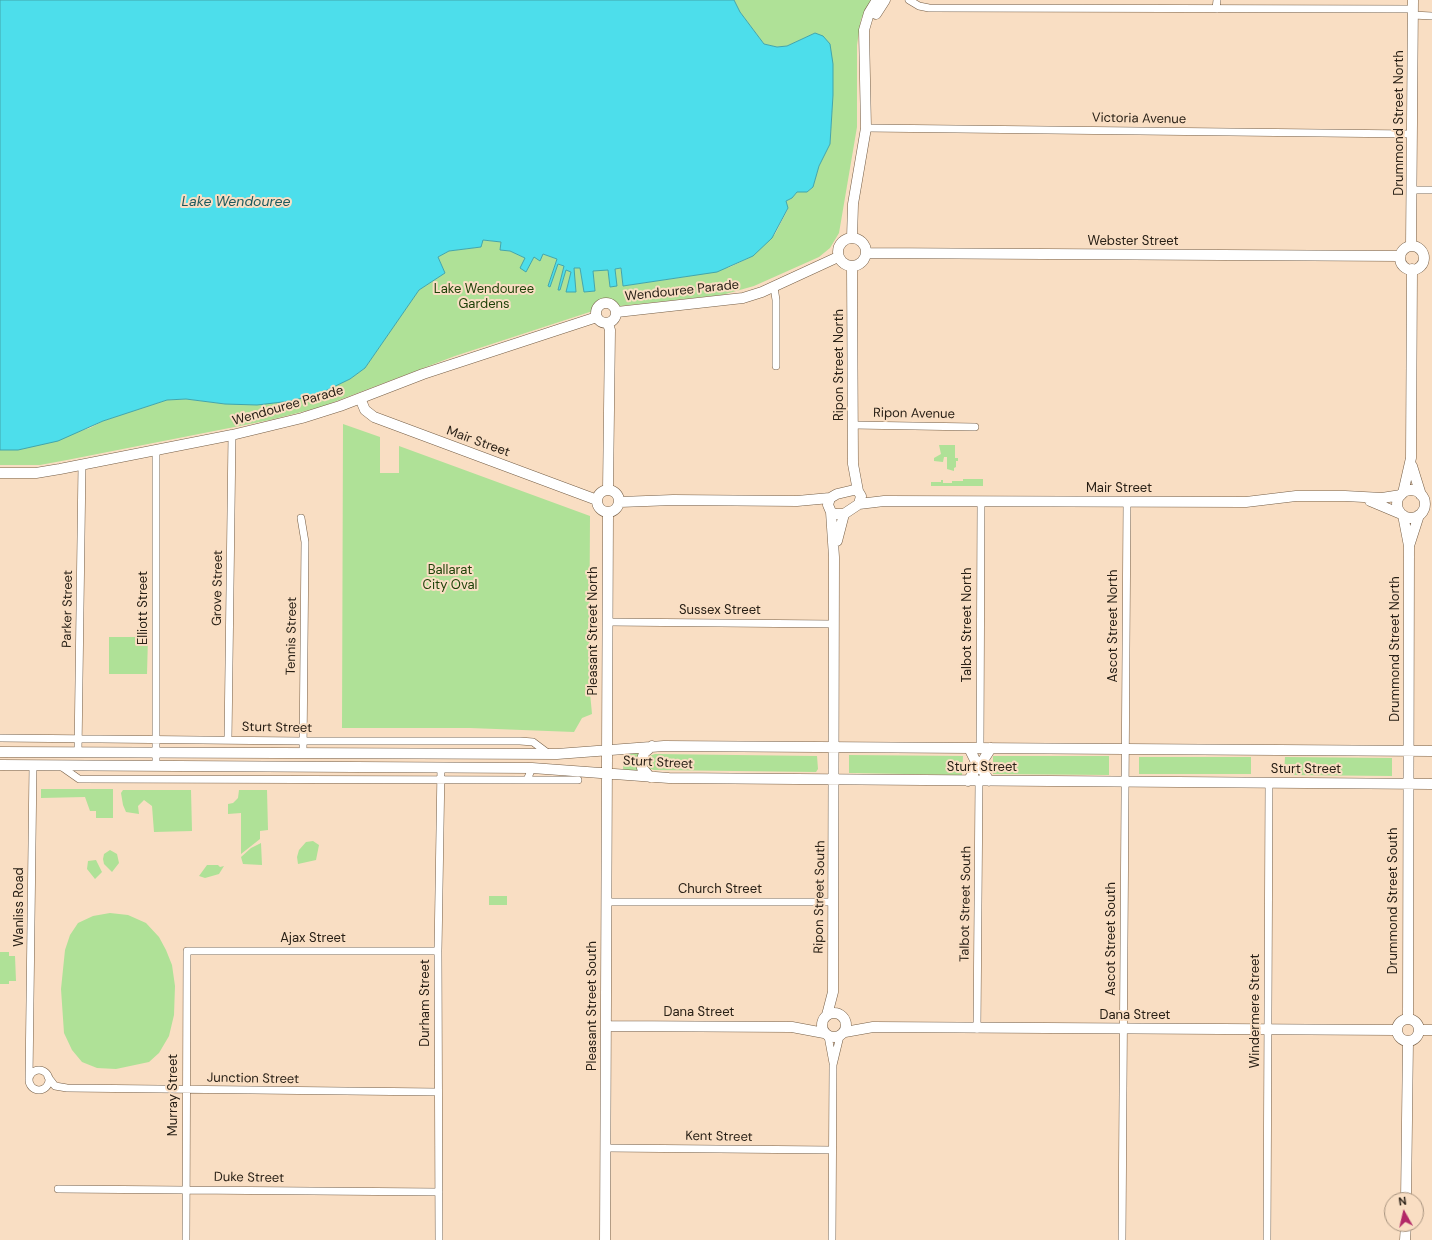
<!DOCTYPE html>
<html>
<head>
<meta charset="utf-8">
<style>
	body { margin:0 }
	#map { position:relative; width:1432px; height:1240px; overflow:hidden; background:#f9dec3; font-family:"DM Sans",sans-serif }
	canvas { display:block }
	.north { position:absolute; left:1384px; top:1192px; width:40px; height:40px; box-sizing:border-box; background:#f9dec3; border:1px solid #a6927e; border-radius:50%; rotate:352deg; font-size:11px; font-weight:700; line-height:16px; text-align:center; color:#292016 }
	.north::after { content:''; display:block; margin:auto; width:14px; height:18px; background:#b22867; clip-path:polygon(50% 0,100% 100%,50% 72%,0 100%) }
</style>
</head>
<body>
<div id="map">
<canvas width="1432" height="1240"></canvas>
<div class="north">N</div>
</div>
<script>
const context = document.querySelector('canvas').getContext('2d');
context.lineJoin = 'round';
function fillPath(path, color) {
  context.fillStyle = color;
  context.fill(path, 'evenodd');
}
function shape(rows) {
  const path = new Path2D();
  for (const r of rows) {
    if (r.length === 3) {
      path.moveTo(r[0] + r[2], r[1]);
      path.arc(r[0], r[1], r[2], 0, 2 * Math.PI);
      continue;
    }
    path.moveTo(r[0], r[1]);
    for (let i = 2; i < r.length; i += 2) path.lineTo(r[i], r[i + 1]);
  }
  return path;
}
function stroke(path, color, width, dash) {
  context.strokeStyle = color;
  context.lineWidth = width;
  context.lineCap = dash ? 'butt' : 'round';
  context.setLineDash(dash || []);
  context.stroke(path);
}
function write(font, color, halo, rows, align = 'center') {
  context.font = font + ' "DM Sans",sans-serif';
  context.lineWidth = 4;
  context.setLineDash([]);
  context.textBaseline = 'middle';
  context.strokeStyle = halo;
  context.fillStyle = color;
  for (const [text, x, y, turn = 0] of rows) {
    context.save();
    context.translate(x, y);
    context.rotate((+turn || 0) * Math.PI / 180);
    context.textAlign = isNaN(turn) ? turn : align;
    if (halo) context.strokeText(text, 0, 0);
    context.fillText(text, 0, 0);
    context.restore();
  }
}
fillPath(shape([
	[734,0,872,0,861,19,857,45,857,127,839,233,830,248,819,257,754,286,722,295,602,308,455,356,321,407,270,420,67,460,40,465,0,465,0,450,18,450,90,428,103,421,167,400,186,399,225,404,291,401,321,393,350,379,365,368,419,290,445,273,438,257,449,251,481,247,482,240,501,242,500,250,510,251,525,258,526,272,534,257,543,254,557,259,548,286,550,287,557,264,564,266,558,290,560,290,566,270,571,272,567,292,576,292,573,268,580,268,584,292,595,291,593,271,608,269,610,287,616,286,615,269,621,268,623,286,684,277,730,267,753,256,775,234,788,209,786,201,792,198,797,192,807,192,813,187,819,166,830,144,833,95,815,33,787,46,777,47,764,44,740,12],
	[343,424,380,437,380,473,399,473,399,446,590,516,589,682,592,714,582,718,574,732,470,728,342,728],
	[939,445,955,445,955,458,958,458,958,461,956,461,956,467,954,468,954,471,947,469,947,457,944,457,943,462,934,461,934,458,941,454],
	[963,479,983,479,983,486,931,486,931,482,941,482,941,480,943,480,943,483,952,483,952,481,963,481],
	[109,637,148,637,147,674,109,674],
	[642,752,641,772,623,770,624,754],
	[655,754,817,756,818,769,816,772,654,770,648,768,646,762,649,756],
	[849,755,963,756,962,775,849,773],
	[993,756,1109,756,1109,775,993,774],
	[1139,757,1251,757,1251,774,1139,774],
	[1285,757,1392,758,1392,776,1284,775],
	[41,789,113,789,113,818,96,818,96,811,90,811,85,797,41,798],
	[123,790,191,790,192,831,154,832,152,806,144,800,138,806,139,814,126,812,123,805,121,793],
	[239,790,267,790,268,830,260,831,260,839,241,854,241,813,228,814,228,804,233,803,238,798],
	[313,841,319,845,316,860,298,864,297,857,299,850,306,842],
	[261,843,262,865,243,864,241,857,251,848],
	[110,850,117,854,119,863,112,872,104,864,103,859,104,854],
	[96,860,102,872,95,879,87,869,88,861],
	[207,865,218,865,220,867,224,866,219,874,205,878,199,876],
	[489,896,507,896,507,905,489,905],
	[110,913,128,915,146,923,159,937,166,950,172,965,175,986,174,1015,169,1036,159,1053,149,1062,116,1069,97,1068,82,1062,72,1050,64,1033,61,989,65,950,70,935,78,923,93,916],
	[0,952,9,952,9,956,15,956,16,981,9,981,9,984,0,984]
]), '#afe197');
const water = shape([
	[0,0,734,0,740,12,764,44,777,47,787,46,815,33,823,36,830,44,833,64,833,95,830,144,819,166,813,187,807,192,797,192,792,198,786,201,788,208,772,238,753,256,717,272,623,286,621,268,615,269,617,286,610,287,608,270,593,271,595,291,584,292,580,268,574,268,576,292,566,292,571,272,566,270,560,290,558,290,564,266,558,264,550,287,548,286,557,259,543,254,540,261,534,257,526,272,520,268,525,258,510,251,500,250,501,242,483,240,481,247,449,251,438,257,445,273,419,290,365,368,350,379,321,393,291,401,257,405,225,404,186,399,167,400,103,421,58,441,18,450,0,450,0,0]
]);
fillPath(water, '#4ddeeb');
stroke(water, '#42a5ab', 1);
const street = shape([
	[909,0,919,6,929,8,1413,9],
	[1216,9,1217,0],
	[1413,15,1432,16],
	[866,128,1412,134],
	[1412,190,1432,190],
	[774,287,776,300,776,366],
	[853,425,975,427],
	[301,518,305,542,303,754],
	[607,622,833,624],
	[0,738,302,741,520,741,533,742,549,754],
	[228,740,232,435],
	[980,748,981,501],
	[78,752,82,465],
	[59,765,79,779,527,780,532,768],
	[156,766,156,450],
	[527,780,578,780],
	[606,902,833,902],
	[977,1029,979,781],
	[828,1036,833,1063],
	[39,1080,10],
	[48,1077,55,1086,67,1088,438,1092],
	[29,1079,33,765],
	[605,1148,832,1150],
	[58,1189,439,1192],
	[186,1240,187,951,438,951],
	[439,1240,438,951,441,767],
	[832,1240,833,1065,840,1036],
	[1122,1240,1127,502],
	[1267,1240,1269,782]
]);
const secondary = shape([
	[876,14,885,0],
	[852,238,853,204,866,128,864,30,869,13,877,0],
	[852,252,14],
	[1411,246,1413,0],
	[1412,258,12],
	[866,253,1400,256],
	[852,266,853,464,858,491],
	[606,313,10],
	[617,312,743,298,762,292,838,257],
	[608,324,610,330,608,490],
	[360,398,365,410,374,417,597,500],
	[1412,466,1421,495],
	[0,473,36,473,60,469,232,435,302,418,340,406,423,374,597,317],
	[608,501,11],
	[854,490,858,491,861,496,859,504,844,514,835,514,831,512,828,505,830,498,837,494,854,490],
	[1411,504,14],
	[1403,493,1411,458,1412,269],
	[1370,501,1401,514],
	[620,502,673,500,797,501,830,498],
	[859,504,884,501,1246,502,1296,496,1345,496,1382,498,1401,495],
	[1403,515,1409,546,1408,1018],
	[837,541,844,514],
	[1409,546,1419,515],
	[0,752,557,754,664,746,1432,751],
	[0,765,532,768,669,778,1432,784],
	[650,777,642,768,641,762,644,753,652,746],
	[968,781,976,769,976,762,969,748],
	[989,781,982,769,982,762,991,748],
	[834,1025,12],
	[827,1015,833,992,834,557,831,512],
	[1408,1030,11],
	[606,1026,792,1027,824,1033],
	[1420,1030,1432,1030],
	[845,1032,873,1027,1396,1030],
	[1406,1200,1408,1041],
	[605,1240,608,513],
	[1405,1240,1406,1224]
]);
stroke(street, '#755e46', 8);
stroke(secondary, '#755e46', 11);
stroke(street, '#fff', 7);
stroke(secondary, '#fff', 10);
write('13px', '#292016', '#f9dec3', [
	["Victoria Avenue",1139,119,1],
	["Drummond Street North",1400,123,-90],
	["Webster Street",1133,242],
	["Wendouree Parade",682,291,-6],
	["Ripon Street North",840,365,-90],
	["Wendouree Parade",288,406,-16],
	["Ripon Avenue",914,414,1],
	["Mair Street",478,442,20],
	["Mair Street",1119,489],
	["Grove Street",218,588,-89],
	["Elliott Street",144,608,-90],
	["Parker Street",68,609,-89],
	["Sussex Street",720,611],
	["Talbot Street North",968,625,-90],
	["Ascot Street North",1114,626,-90],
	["Pleasant Street North",594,631,-90],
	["Tennis Street",292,636,-89],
	["Drummond Street North",1396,649,-90],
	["Sturt Street",277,728,1],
	["Sturt Street",658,763,3],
	["Sturt Street",982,768],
	["Sturt Street",1306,770],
	["Church Street",720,890],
	["Ripon Street South",820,897,-89],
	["Drummond Street South",1394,901,-90],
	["Talbot Street South",966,904,-89],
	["Wanliss Road",20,907,-90],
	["Ajax Street",313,939],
	["Ascot Street South",1112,939,-90],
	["Durham Street",426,1003,-90],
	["Pleasant Street South",593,1006,-90],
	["Windermere Street",1256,1011,-90],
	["Dana Street",699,1013],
	["Dana Street",1135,1016],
	["Junction Street",253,1079,1],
	["Murray Street",174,1095,-90],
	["Kent Street",719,1137,1],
	["Duke Street",249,1178,1]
]);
write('13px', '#20420a', '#f9dec3', [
	["Lake Wendouree",484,290],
	["Gardens",484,305],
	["Ballarat",450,571],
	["City Oval",450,586]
]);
write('italic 14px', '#1d595e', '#f9dec3', [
	["Lake Wendouree",236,202]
]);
</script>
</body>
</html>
